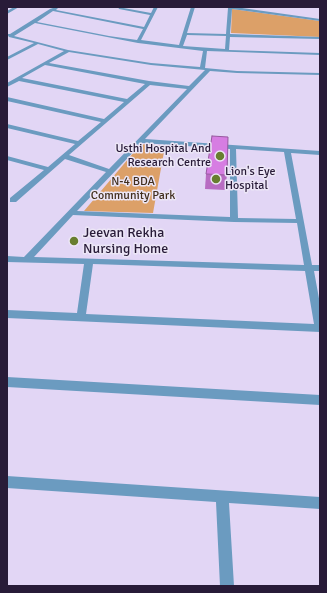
<!DOCTYPE html>
<html>
<head>
<meta charset="utf-8">
<style>
	body { margin:0 }
	#map { position:relative; width:327px; height:593px; overflow:hidden; background:#e2d6f5; font-family:Signika,sans-serif }
	canvas { display:block }
	.frame { position:absolute; inset:0; border:8px solid #281b38; pointer-events:none }
</style>
</head>
<body>
<div id="map">
<canvas width="327" height="593"></canvas>
<div class="frame"></div>
</div>
<script>
const context = document.querySelector('canvas').getContext('2d');
context.lineJoin = 'round';
function fillPath(path, color) {
  context.fillStyle = color;
  context.fill(path, 'evenodd');
}
function shape(rows) {
  const path = new Path2D();
  for (const r of rows) {
    path.moveTo(r[0], r[1]);
    for (let i = 2; i < r.length; i += 2) path.lineTo(r[i], r[i + 1]);
  }
  return path;
}
function stroke(path, color, width, dash) {
  context.strokeStyle = color;
  context.lineWidth = width;
  context.lineCap = dash ? 'butt' : 'round';
  context.setLineDash(dash || []);
  context.stroke(path);
}
function write(font, color, halo, rows, align = 'center') {
  context.font = font + ' Signika,sans-serif';
  context.lineWidth = 3;
  context.setLineDash([]);
  context.textBaseline = 'middle';
  context.strokeStyle = halo;
  context.fillStyle = color;
  for (const [text, x, y, turn = 0] of rows) {
    context.save();
    context.translate(x, y);
    context.rotate((+turn || 0) * Math.PI / 180);
    context.textAlign = isNaN(turn) ? turn : align;
    if (halo) context.strokeText(text, 0, 0);
    context.fillText(text, 0, 0);
    context.restore();
  }
}
fillPath(shape([
	[232,9,320,21,320,37,231,33],
	[146,144,165,146,153,213,84,211,140,145]
]), '#dca068');
fillPath(shape([
	[14,7,19,7,7,14,7,11,14,7],
	[56,7,58,8,56,10,144,27,150,15,119,9,118,7,151,13,154,7,158,7,141,40,179,45,191,7,195,7,187,33,226,34,228,8,225,7,235,7,320,19,320,21,232,9,230,34,320,37,320,39,230,37,229,50,320,53,320,55,207,51,205,68,237,71,320,73,320,75,237,73,210,71,145,139,320,151,320,155,291,153,312,265,320,265,320,271,314,271,320,304,320,332,7,318,7,310,77,313,84,264,7,262,7,256,24,257,106,172,65,159,16,202,10,202,10,198,44,170,7,160,7,156,48,167,75,144,7,128,7,124,78,141,101,122,7,101,7,97,104,119,124,102,19,81,7,87,7,83,64,51,38,44,7,60,7,57,34,43,9,37,7,34,10,34,50,9,56,7],
	[53,11,143,29,137,40,109,36,37,22,53,11],
	[35,23,138,43,203,51,200,67,151,63,68,50,14,36,35,23],
	[187,35,226,36,225,49,183,46,187,35],
	[69,52,151,65,205,70,189,86,149,81,49,63,69,52],
	[45,65,145,84,127,99,22,78,45,65],
	[150,85,187,89,109,169,69,155,150,85],
	[142,143,230,149,230,217,77,211,142,143],
	[236,149,284,152,296,219,238,218,236,149],
	[73,215,234,222,297,223,304,265,34,257,73,215],
	[93,264,305,271,314,324,86,314,93,264],
	[7,377,320,395,320,405,7,387,7,377],
	[7,476,320,497,320,509,229,503,234,586,220,586,216,502,7,488,7,476]
]), '#6b9bc0');
fillPath(shape([
	[206,174,227,175,225,190,205,189]
]), '#b86cc2');
const building = shape([
	[212,136,228,137,227,175,206,174,212,136]
]);
fillPath(building, '#d67de2');
stroke(building, '#96589e', 1);
for (const [x, y, r, color] of [
	[220,156,5,"#687e2f"],
	[216,179,5,"#687e2f"],
	[74,241,5,"#687e2f"]
]) {
  const dot = new Path2D();
  dot.arc(x, y, r, 0, 2 * Math.PI);
  context.fillStyle = color;
  context.fill(dot);
  stroke(dot, '#ece6f6', 1.5);
}
write('12px', '#281b38', '#ece6f6', [
	["Usthi Hospital And",211,149],
	["Research Centre",211,163],
	["Lion's Eye",225,172,"left"],
	["Hospital",225,186,"left"]
], 'right');
write('12px', '#412e1d', '#ece6f6', [
	["N-4 BDA",133,182],
	["Community Park",133,196]
]);
write('14px', '#281b38', '#ece6f6', [
	["Jeevan Rekha",83,233],
	["Nursing Home",83,249]
], 'left');
</script>
</body>
</html>
